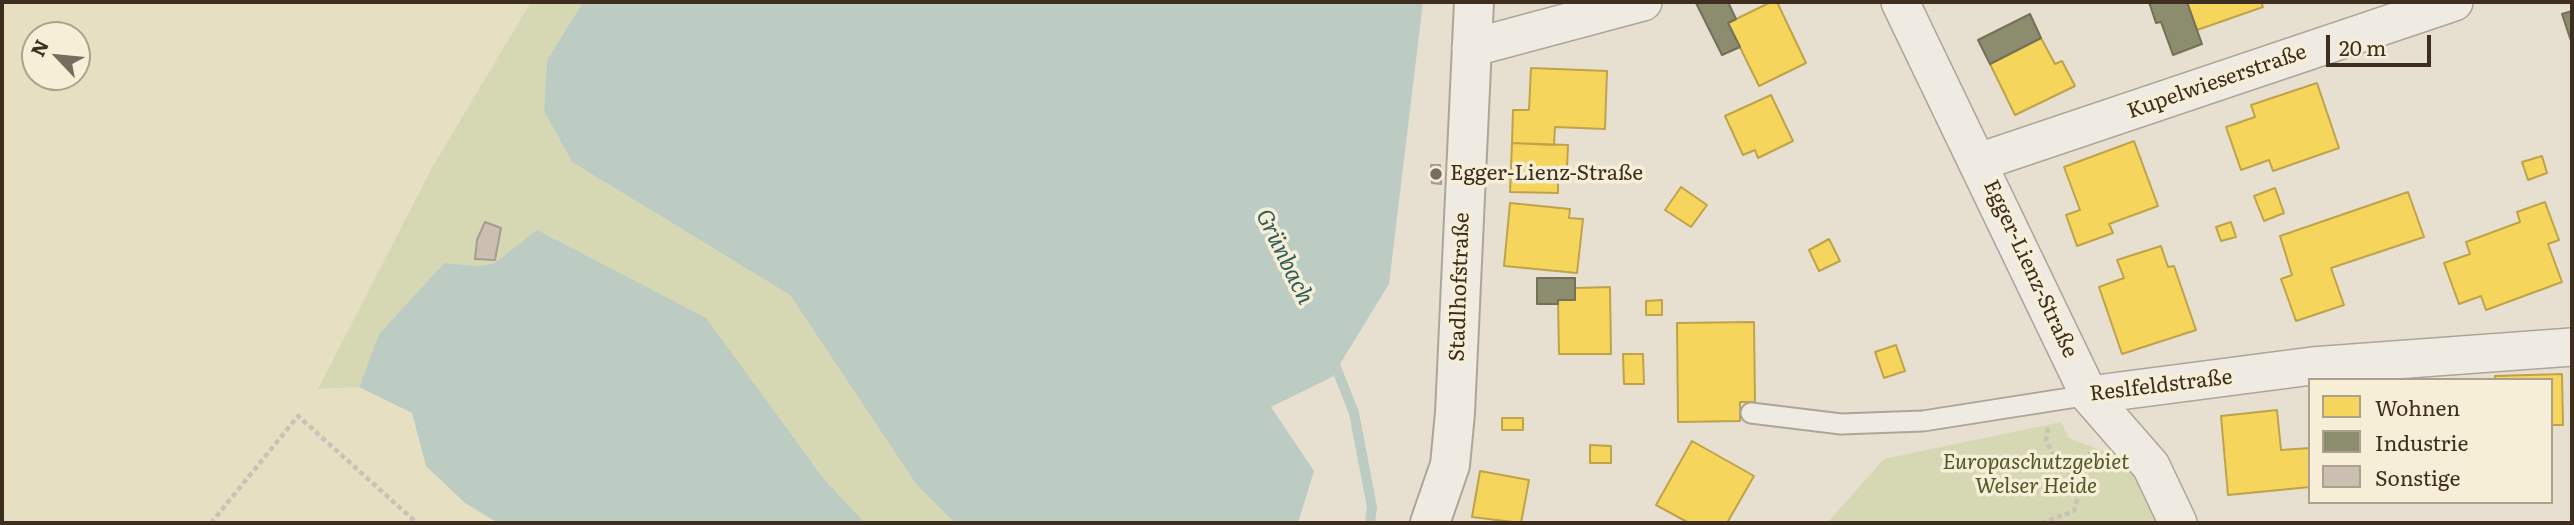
<!DOCTYPE html>
<html>
<head>
<meta charset="utf-8">
<style>
	body { margin:0 }
	#map { position:relative; width:2574px; height:525px; overflow:hidden; background:#e7e0d1; font-family:Literata,serif }
	canvas { display:block }
	.frame { position:absolute; inset:0; border:4px solid #3d2e20; pointer-events:none }
	.legend { position:absolute; left:2308px; top:378px; width:245px; height:126px; box-sizing:border-box; background:#f7eed8; border:2px solid #ada18e; margin:0; padding:9px 12px; list-style:none; font-size:21px; color:#3d2e20 }
	.legend li { display:flex; align-items:center; gap:14px; height:35px }
	.legend b { width:35px; border:2px solid #ada18e }
	.north { position:absolute; left:21px; top:21px; width:70px; height:70px; box-sizing:border-box; background:#f7eed8; border:2px solid #ada18e; border-radius:50%; rotate:296deg; font-size:19px; font-weight:700; line-height:28px; text-align:center; color:#3d2e20 }
	.north::after { content:''; display:block; margin:auto; width:24px; height:32px; background:#786c5e; clip-path:polygon(50% 0,100% 100%,50% 72%,0 100%) }
	.scale { position:absolute; left:2326px; top:35px; width:105px; height:32px; box-sizing:border-box; border:4px solid #3d2e20; border-top:0; padding-left:9px; font-size:21px; line-height:24px; white-space:nowrap; color:#3d2e20; -webkit-text-stroke:5px #f7eed8; paint-order:stroke }
</style>
</head>
<body>
<div id="map">
<canvas width="2574" height="525"></canvas>
<div class="frame"></div>
<ul class="legend">
<li><b style="height:19px;background:#f6d55c"></b>Wohnen</li>
<li><b style="height:19px;background:#8c8c6e"></b>Industrie</li>
<li><b style="height:19px;background:#cbbfb2"></b>Sonstige</li>
</ul>
<div class="north">N</div>
<div class="scale">20 m</div>
</div>
<script>
const context = document.querySelector('canvas').getContext('2d');
context.lineJoin = 'round';
function fillPath(path, color) {
  context.fillStyle = color;
  context.fill(path, 'evenodd');
}
function shape(rows) {
  const path = new Path2D();
  for (const r of rows) {
    path.moveTo(r[0], r[1]);
    for (let i = 2; i < r.length; i += 2) path.lineTo(r[i], r[i + 1]);
  }
  return path;
}
function stroke(path, color, width, dash) {
  context.strokeStyle = color;
  context.lineWidth = width;
  context.lineCap = dash ? 'butt' : 'round';
  context.setLineDash(dash || []);
  context.stroke(path);
}
function write(font, color, halo, rows, align = 'center') {
  context.font = font + ' Literata,serif';
  context.lineWidth = 7;
  context.setLineDash([]);
  context.textBaseline = 'middle';
  context.strokeStyle = halo;
  context.fillStyle = color;
  for (const [text, x, y, turn = 0] of rows) {
    context.save();
    context.translate(x, y);
    context.rotate((+turn || 0) * Math.PI / 180);
    context.textAlign = isNaN(turn) ? turn : align;
    if (halo) context.strokeText(text, 0, 0);
    context.fillText(text, 0, 0);
    context.restore();
  }
}
fillPath(shape([
	[2,2,531,2,433,166,319,389,359,387,412,413,426,466,465,503,498,523,2,523],
	[35,35,77,35,77,77,35,77]
]), '#e6dfc2');
fillPath(shape([
	[531,2,583,2,547,60,544,111,572,162,790,295,916,484,955,523,865,523,823,478,495,263,479,266,444,263,379,334,359,387,318,389,433,166],
	[2061,422,2069,438,2137,464,2165,523,1827,523,1884,459]
]), '#d6d7b3');
fillPath(shape([
	[583,2,1423,2,1389,284,1332,377,1271,407,1314,471,1298,523,955,523,916,484,790,295,572,162,544,111,547,60],
	[537,230,706,318,823,478,865,523,498,523,465,503,426,466,412,413,359,387,379,334,444,263,479,266,495,263]
]), '#bcccc2');
const homes = shape([
	[1771,2,1777,2,1806,63,1759,86,1728,23,1771,2],
	[2187,2,2261,2,2263,7,2197,30,2187,2],
	[2041,38,2055,64,2062,61,2075,86,2015,115,1990,64,2041,38],
	[1531,68,1607,71,1605,129,1555,127,1554,145,1512,143,1513,110,1529,110,1531,68],
	[2317,83,2339,148,2273,171,2269,160,2241,170,2226,127,2255,117,2251,105,2317,83],
	[1771,95,1793,141,1758,158,1755,150,1743,155,1725,116,1771,95],
	[2134,141,2158,206,2109,224,2113,233,2077,246,2066,215,2080,210,2064,167,2134,141],
	[1512,143,1568,145,1567,168,1558,167,1558,193,1510,192,1512,143],
	[2542,156,2547,173,2528,180,2522,162,2542,156],
	[1681,187,1707,205,1691,227,1665,210,1681,187],
	[2275,188,2284,213,2264,221,2254,196,2275,188],
	[2408,192,2424,237,2331,268,2344,305,2296,321,2281,279,2292,275,2280,236,2408,192],
	[2545,202,2559,240,2548,244,2562,282,2486,310,2481,296,2459,304,2444,263,2470,254,2466,242,2520,222,2517,212,2545,202],
	[1510,203,1570,209,1569,218,1583,219,1577,273,1504,266,1510,203],
	[2231,222,2236,237,2221,241,2216,227,2231,222],
	[1829,239,1840,261,1819,271,1809,250,1829,239],
	[2161,246,2168,267,2174,266,2196,330,2122,354,2099,287,2124,278,2117,260,2161,246],
	[1610,287,1611,354,1559,354,1558,300,1575,300,1575,288,1610,287],
	[1662,300,1662,315,1646,315,1646,301,1662,300],
	[1754,322,1755,402,1740,402,1740,421,1678,422,1677,323,1754,322],
	[1896,345,1905,371,1884,378,1875,352,1896,345],
	[1623,354,1643,354,1644,384,1624,384,1623,354],
	[2562,374,2563,425,2551,425,2551,380,2495,380,2495,376,2562,374],
	[2277,410,2281,450,2310,448,2310,487,2228,495,2221,416,2277,410],
	[1502,418,1523,418,1523,430,1502,430,1502,418],
	[1692,441,1754,476,1727,523,1689,523,1656,505,1692,441],
	[1590,445,1611,446,1611,463,1590,463,1590,445],
	[1480,471,1529,480,1521,523,1472,517,1480,471]
]);
fillPath(homes, '#f6d55c');
stroke(homes, '#bea34a', 2);
const industry = shape([
	[1728,2,1736,19,1728,23,1740,47,1722,55,1696,3,1728,2],
	[2149,2,2187,2,2202,44,2173,55,2161,22,2156,23,2149,2],
	[2572,11,2572,44,2562,14,2572,11],
	[2030,14,2041,38,1990,64,1978,40,2030,14],
	[1537,278,1575,278,1575,300,1558,300,1558,304,1537,304,1537,278]
]);
fillPath(industry, '#8c8c6e');
stroke(industry, '#747057', 2);
stroke(shape([
	[1332,357,1354,413,1372,507,1370,523]
]), '#bcccc2', 10);
const building = shape([
	[1431,165,1440,165,1441,184,1432,183,1431,165],
	[485,222,501,228,495,260,475,259,477,240,485,222]
]);
fillPath(building, '#cbbfb2');
stroke(building, '#a89c90', 2);
const service = shape([
	[1751,413,1841,424,1923,421,2089,395]
]);
const minor = shape([
	[1900,2,2089,395,2151,466,2178,523],
	[1471,48,1643,2],
	[1979,162,2454,2],
	[2089,395,2312,366,2572,347]
]);
const tertiary = shape([
	[1430,523,1450,465,1455,413,1474,2]
]);
stroke(service, '#ada599', 23);
stroke(minor, '#ada599', 40);
stroke(tertiary, '#ada599', 42);
stroke(shape([
	[2048,428,2046,441,2062,470,2084,477],
	[211,523,298,416,417,523],
	[2041,523,2074,511,2091,452]
]), '#c8c2b9', 4.5, [5, 3.5]);
stroke(service, '#efebe3', 19);
stroke(minor, '#efebe3', 37);
stroke(tertiary, '#efebe3', 38);
for (const [x, y, r, color] of [
	[1436,174,7,"#786c5e"]
]) {
  const dot = new Path2D();
  dot.arc(x, y, r, 0, 2 * Math.PI);
  context.fillStyle = color;
  context.fill(dot);
  stroke(dot, '#f7eed8', 2.5);
}
write('21px', '#3d2e20', '#f7eed8', [
	["Kupelwieserstraße",2217,82,-19],
	["Egger-Lienz-Straße",2030,269,65],
	["Stadlhofstraße",1460,287,-88],
	["Reslfeldstraße",2161,386,-7]
]);
write('21px', '#3d2e20', '#f7eed8', [
	["Egger-Lienz-Straße",1450,174]
], 'left');
write('italic 21px', '#4d5a26', '#f7eed8', [
	["Europaschutzgebiet",2036,463],
	["Welser Heide",2036,487]
]);
write('italic 23px', '#2f5d5a', '#f7eed8', [
	["Grünbach",1284,257,64]
]);
</script>
</body>
</html>
